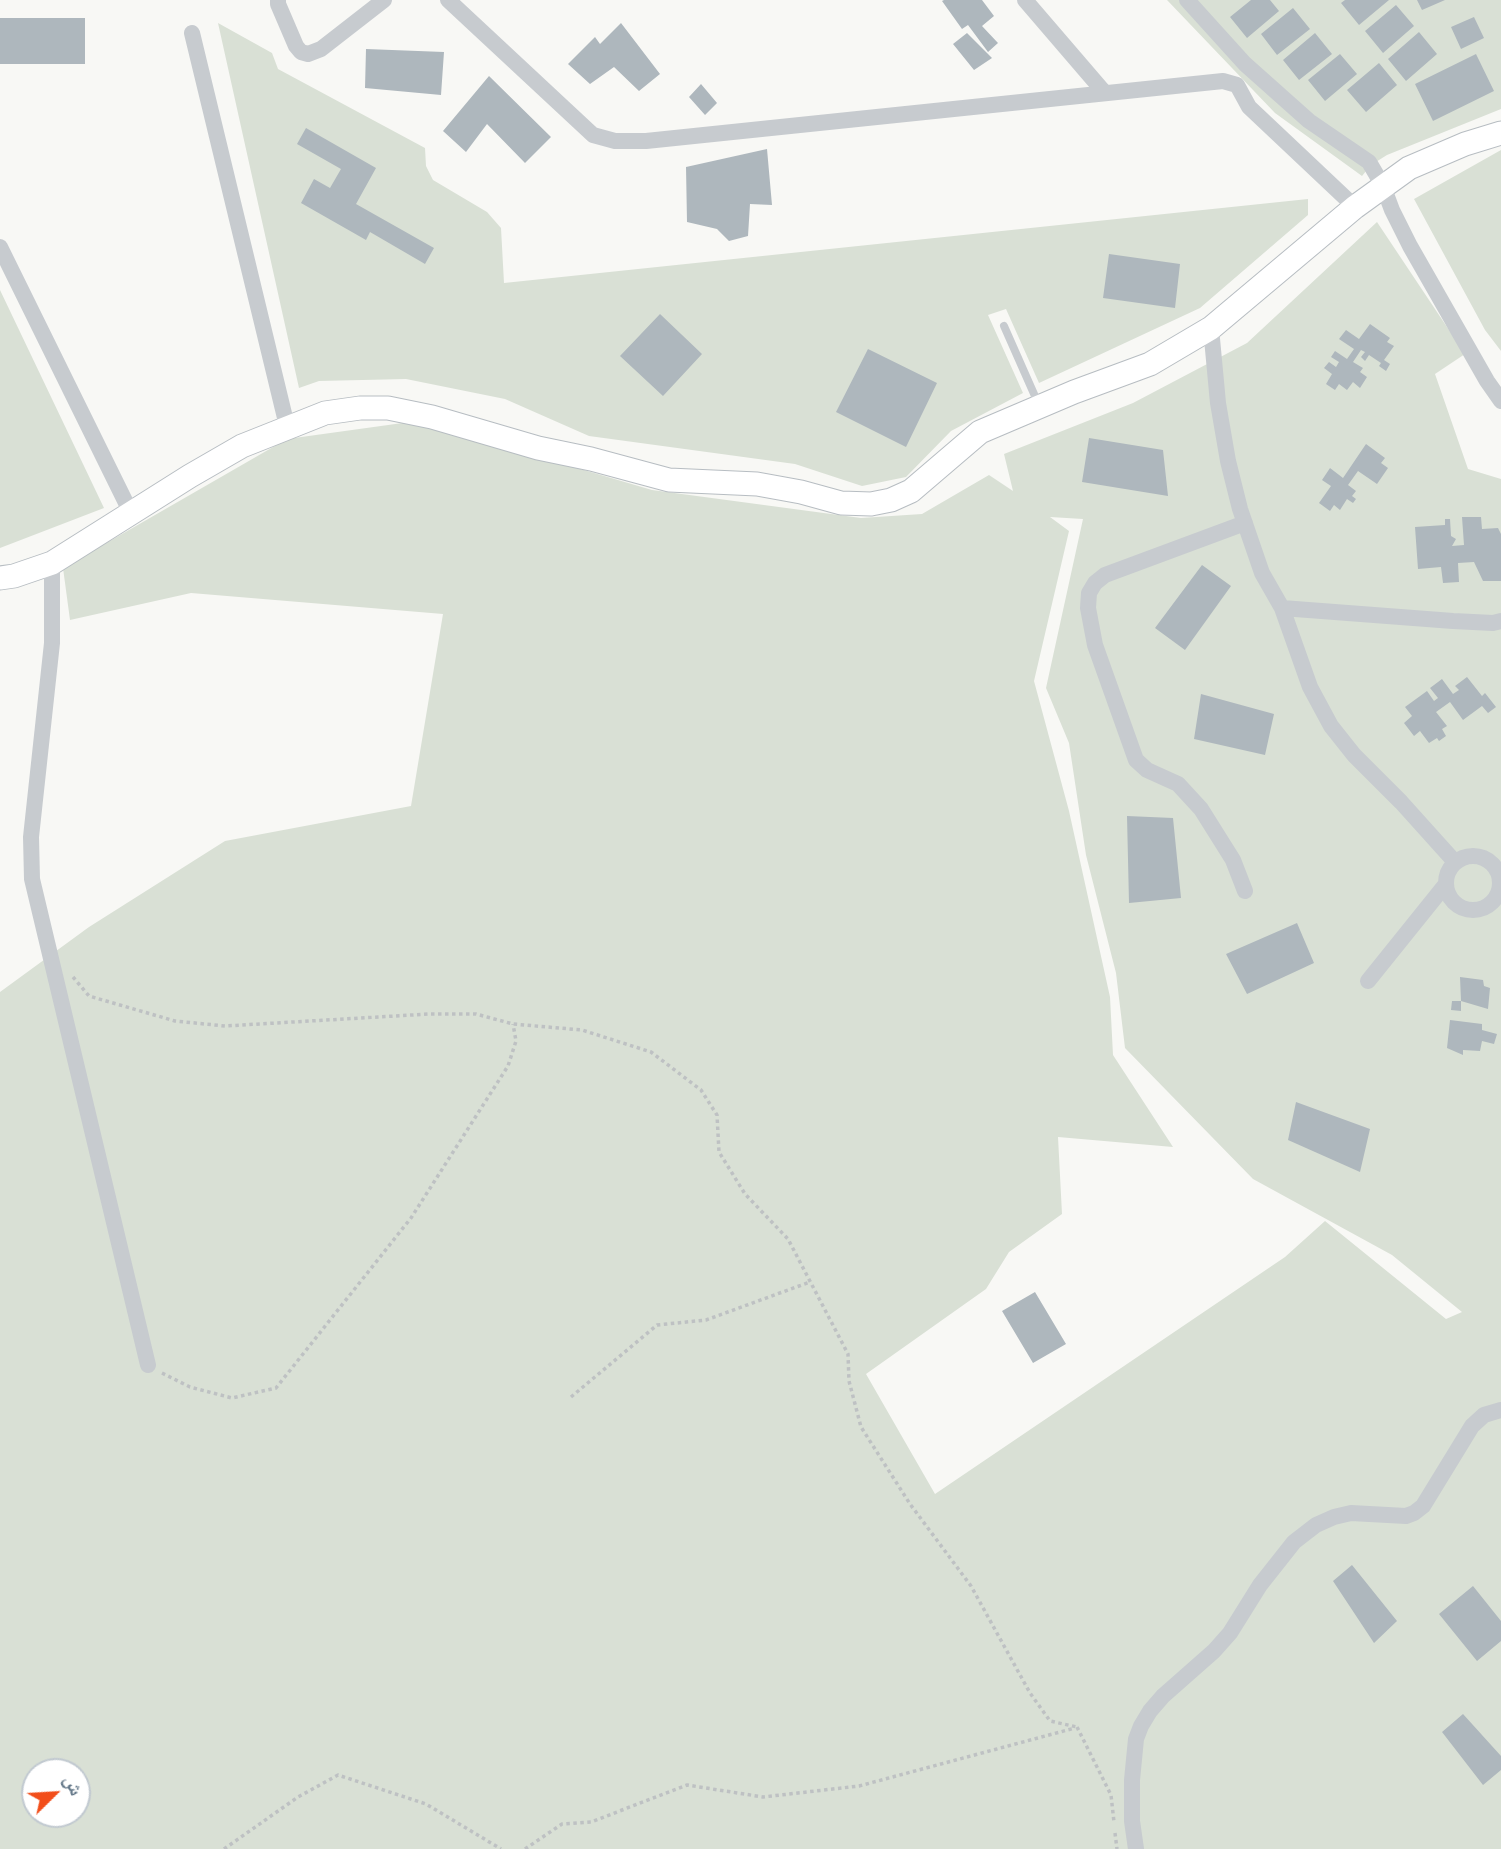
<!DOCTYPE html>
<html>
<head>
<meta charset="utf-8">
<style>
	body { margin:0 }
	#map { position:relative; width:1501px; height:1849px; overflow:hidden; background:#f8f8f5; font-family:Figtree,"Noto Naskh Arabic",sans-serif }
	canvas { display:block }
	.north { position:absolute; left:21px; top:1758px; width:70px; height:70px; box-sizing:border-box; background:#fff; border:2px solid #c1c9d0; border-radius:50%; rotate:66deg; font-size:19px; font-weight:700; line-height:28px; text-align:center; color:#647889 }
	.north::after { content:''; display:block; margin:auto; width:24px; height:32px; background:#f24e1a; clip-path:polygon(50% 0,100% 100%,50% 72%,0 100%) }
</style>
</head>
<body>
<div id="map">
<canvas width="1501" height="1849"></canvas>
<div class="north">ش</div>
</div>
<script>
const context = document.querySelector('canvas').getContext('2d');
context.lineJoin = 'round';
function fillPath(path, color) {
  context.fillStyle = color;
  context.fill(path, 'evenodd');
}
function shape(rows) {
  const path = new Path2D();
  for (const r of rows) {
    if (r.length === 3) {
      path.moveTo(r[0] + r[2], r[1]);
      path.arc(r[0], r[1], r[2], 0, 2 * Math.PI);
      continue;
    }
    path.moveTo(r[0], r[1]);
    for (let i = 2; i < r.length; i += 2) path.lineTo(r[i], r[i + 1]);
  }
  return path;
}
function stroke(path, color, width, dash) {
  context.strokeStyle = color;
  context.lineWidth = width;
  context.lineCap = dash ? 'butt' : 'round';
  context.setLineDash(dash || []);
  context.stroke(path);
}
fillPath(shape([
	[1167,0,1501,0,1501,109,1387,155,1371,165,1362,176,1275,113],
	[218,23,272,53,278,69,425,148,426,166,433,180,487,212,501,228,504,283,1308,199,1308,215,1200,308,1039,383,1006,309,988,315,1023,393,951,431,906,477,862,486,795,464,589,436,505,399,406,379,319,381,299,388],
	[1501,150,1501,351,1485,330,1414,199],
	[1377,222,1465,354,1435,374,1468,469,1501,479,1501,1849,0,1849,0,992,89,927,225,841,411,806,443,614,191,593,70,620,63,568,287,439,417,421,652,490,861,518,922,514,989,475,1013,491,1004,454,1133,403,1247,343],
	[1050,517,1083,519,1046,688,1069,743,1086,855,1116,973,1125,1048,1253,1179,1392,1255,1462,1312,1446,1319,1325,1221,1285,1257,935,1494,866,1374,986,1289,1009,1252,1062,1214,1058,1137,1173,1147,1113,1055,1110,997,1069,811,1034,681,1069,531],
	[35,1772,77,1772,77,1814,35,1814],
	[0,290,104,508,0,548]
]), '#d9e0d5');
fillPath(shape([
	[944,0,982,0,994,16,982,26,998,43,988,52,968,25,962,29,942,1],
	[1251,0,1270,0,1279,11,1247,38,1230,17],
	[1345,0,1389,0,1359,25,1341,3],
	[1417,0,1445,0,1422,10],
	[1396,5,1414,26,1383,53,1365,31],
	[1293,8,1310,29,1277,55,1261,34],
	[1474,17,1484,38,1461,49,1451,27],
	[0,18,85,18,85,64,0,64],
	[621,23,660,74,639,91,614,67,590,84,568,64,595,37,600,44],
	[1419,32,1437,54,1406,81,1388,59],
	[967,33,992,58,974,70,953,44],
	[1315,33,1332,54,1299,80,1283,60],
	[366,49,444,52,441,95,365,88],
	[1340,54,1357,74,1325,101,1308,80],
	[1476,54,1494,91,1433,121,1415,84],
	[1379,63,1397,85,1366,112,1347,90],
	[489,76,551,137,525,163,487,124,466,152,443,131],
	[701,84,717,103,705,115,689,97],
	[306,128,376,168,356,204,434,248,425,264,370,232,366,240,301,203,314,179,330,188,341,169,297,144],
	[767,149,772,205,750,204,748,236,729,241,717,229,687,222,686,167],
	[1109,254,1180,264,1175,308,1103,298],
	[660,314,702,354,663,396,620,356],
	[1370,324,1390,338,1387,342,1394,346,1384,360,1390,364,1386,371,1379,366,1381,363,1369,355,1365,361,1361,357,1365,352,1361,350,1353,362,1363,368,1360,372,1367,377,1360,388,1353,382,1347,390,1339,384,1335,390,1326,384,1332,374,1324,368,1329,362,1336,367,1339,362,1331,357,1335,351,1347,359,1354,349,1339,339,1346,330,1359,339],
	[868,349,937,383,906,447,836,412],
	[1089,438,1163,450,1168,496,1082,482],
	[1366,444,1385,458,1381,463,1388,468,1377,484,1358,471,1348,485,1356,491,1352,496,1356,499,1353,503,1347,499,1340,510,1334,505,1330,511,1319,503,1331,486,1322,480,1330,468,1343,478],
	[1462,517,1481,517,1482,529,1498,528,1501,534,1501,581,1483,581,1474,562,1458,563,1459,582,1443,583,1441,567,1418,569,1415,527,1445,525,1445,519,1450,519,1451,536,1456,539,1452,546,1464,545],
	[1202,565,1231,586,1185,650,1155,628],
	[1467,677,1482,696,1485,693,1496,707,1488,713,1482,706,1463,720,1450,702,1436,712,1447,726,1442,729,1446,736,1439,741,1437,738,1429,743,1420,731,1414,736,1404,723,1412,716,1405,707,1427,691,1434,701,1438,698,1430,688,1442,679,1453,694,1459,690,1455,686],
	[1201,694,1274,714,1265,755,1194,739],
	[1127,816,1173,818,1181,898,1129,903],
	[1297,923,1314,963,1247,994,1226,954],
	[1460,977,1483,980,1484,986,1490,988,1488,1009,1461,1001],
	[1452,1001,1461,1001,1461,1011,1451,1010],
	[1450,1020,1482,1024,1482,1030,1497,1034,1494,1044,1482,1041,1480,1051,1463,1050,1463,1055,1447,1048],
	[1296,1102,1370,1129,1360,1172,1288,1140],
	[1035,1292,1066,1344,1033,1363,1002,1311],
	[1352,1565,1397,1621,1374,1643,1333,1581],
	[1473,1586,1501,1621,1501,1641,1477,1661,1439,1614],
	[1463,1714,1501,1756,1501,1770,1483,1785,1442,1732]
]), '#aeb7bd');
const secondary = shape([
	[0,578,14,576,52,563,190,476,242,446,325,413,360,408,388,408,432,417,538,448,591,459,669,480,757,484,801,492,841,503,871,504,891,500,911,491,980,432,1074,392,1150,364,1211,328,1355,207,1409,168,1465,144,1501,133]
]);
stroke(secondary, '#b7bdc2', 25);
stroke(shape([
	[73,977,89,996,175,1021,225,1026,429,1014,476,1014,513,1024,582,1030,651,1052,701,1090,717,1115,719,1152,745,1194,788,1239,848,1354,849,1381,861,1427,910,1504,971,1586,1030,1693,1050,1721,1077,1727],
	[162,1373,190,1387,232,1398,276,1388,411,1218,508,1066,516,1041,513,1024],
	[571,1397,657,1325,706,1320,810,1282],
	[1077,1727,1111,1795,1114,1822],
	[1115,1833,1117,1849],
	[224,1849,298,1797,338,1775,426,1804,501,1849],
	[525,1849,562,1824,591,1822,687,1785,763,1797,859,1786,1075,1728]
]), '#bec1c3', 3.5, [3.5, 3.5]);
stroke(shape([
	[1004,326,1038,403]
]), '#c7cbcf', 8);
stroke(shape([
	[278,0,278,4,296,46,301,52,308,54,321,49,384,0],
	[448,0,593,135,615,141,646,141,1223,81,1237,85,1249,107,1355,207],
	[1025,0,1104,92],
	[1187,0,1245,64,1309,121,1369,162,1383,186,1392,210,1410,246,1487,381,1501,401],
	[192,33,287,426],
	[0,247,131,513],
	[1211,328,1218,403,1228,461,1240,509,1262,573,1282,608,1310,687,1331,726,1354,755,1401,802,1455,862],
	[1245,523,1105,575,1095,583,1089,593,1088,608,1095,645,1136,760,1147,770,1178,784,1201,809,1233,860,1245,891],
	[52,563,52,643,31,837,32,879,148,1365],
	[1282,608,1453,621,1493,623,1501,621],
	[1473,883,27],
	[1368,981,1446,884],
	[1136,1849,1132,1821,1132,1780,1136,1739,1141,1726,1150,1711,1163,1696,1214,1651,1230,1633,1260,1585,1294,1542,1316,1525,1334,1517,1351,1513,1406,1516,1414,1513,1423,1506,1472,1426,1484,1415,1501,1410]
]), '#c7cbcf', 16);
stroke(secondary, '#fff', 23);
</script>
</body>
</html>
